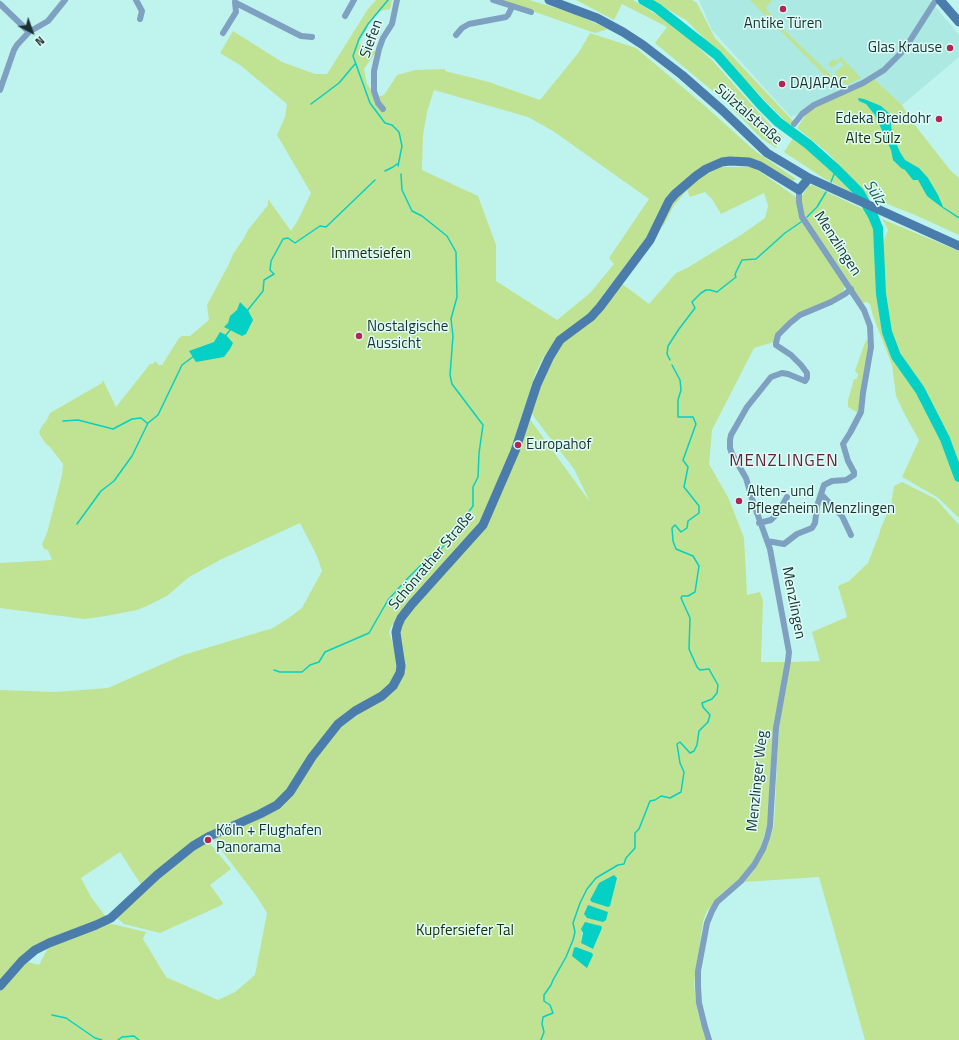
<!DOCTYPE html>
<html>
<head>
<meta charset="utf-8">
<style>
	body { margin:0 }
	#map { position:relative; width:959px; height:1040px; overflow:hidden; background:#bff4ee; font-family:"Titillium Web",sans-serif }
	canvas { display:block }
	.north { position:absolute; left:12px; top:12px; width:40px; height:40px; -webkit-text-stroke:3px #defdf9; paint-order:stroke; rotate:139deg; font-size:11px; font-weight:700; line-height:16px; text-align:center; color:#1c312f }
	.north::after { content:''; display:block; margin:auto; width:14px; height:18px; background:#1c312f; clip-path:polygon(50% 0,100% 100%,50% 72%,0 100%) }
</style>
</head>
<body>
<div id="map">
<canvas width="959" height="1040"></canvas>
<div class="north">N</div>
</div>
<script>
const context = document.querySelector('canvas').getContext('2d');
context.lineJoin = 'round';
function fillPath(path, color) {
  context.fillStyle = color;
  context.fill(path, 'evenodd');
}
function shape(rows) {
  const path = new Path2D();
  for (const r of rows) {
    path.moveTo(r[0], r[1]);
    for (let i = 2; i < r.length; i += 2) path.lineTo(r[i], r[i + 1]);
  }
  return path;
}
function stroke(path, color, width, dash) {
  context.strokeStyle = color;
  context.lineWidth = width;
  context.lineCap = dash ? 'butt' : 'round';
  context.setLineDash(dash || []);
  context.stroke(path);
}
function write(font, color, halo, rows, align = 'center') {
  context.font = font + ' "Titillium Web",sans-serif';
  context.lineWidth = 3;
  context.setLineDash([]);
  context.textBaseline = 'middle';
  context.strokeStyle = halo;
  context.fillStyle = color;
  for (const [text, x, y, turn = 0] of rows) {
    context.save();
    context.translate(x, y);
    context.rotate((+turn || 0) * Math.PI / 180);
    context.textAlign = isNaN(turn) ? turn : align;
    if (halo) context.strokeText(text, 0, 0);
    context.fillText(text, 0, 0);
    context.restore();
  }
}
fillPath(shape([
	[699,0,930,0,959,35,959,57,902,105,874,79,791,117,712,30]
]), '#abe9e2');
fillPath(shape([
	[376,0,392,0,390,9,380,11,372,19,359,43,376,52,364,69,367,84,376,97,384,95,397,75,415,70,445,69,445,71,489,82,540,100,579,52,590,33,636,48,705,106,755,151,796,179,793,181,756,161,722,158,693,173,667,197,646,239,600,299,593,313,564,332,544,356,536,372,509,456,481,522,401,613,391,627,389,632,398,661,394,679,386,689,336,722,288,791,276,802,210,834,142,886,120,852,81,878,91,897,106,917,39,945,0,982,0,690,55,692,108,688,183,655,273,628,290,617,302,608,322,571,317,556,300,523,220,560,189,577,167,596,147,606,137,610,106,616,84,619,0,608,0,563,52,560,48,550,44,549,42,544,47,533,62,475,63,464,50,447,46,444,40,435,39,432,42,426,47,420,50,413,102,383,103,380,116,407,150,364,153,364,155,361,159,365,162,365,179,338,182,336,190,336,209,320,207,305,229,264,233,254,244,238,248,230,268,205,268,199,291,231,298,220,311,193,277,135,285,117,287,104,240,65,220,53,233,31,282,62,315,74,327,74,368,9],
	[434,90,528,117,553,131,649,199,609,258,614,264,590,293,557,320,496,281,496,245,478,196,422,170,423,135,427,112],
	[501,0,529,0,573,13,608,29,595,33],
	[576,0,633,0,675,26,712,60,772,127,783,137,776,148,761,138,727,103,655,43,667,27,622,4,614,20],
	[651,0,692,0,697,3,715,38,794,122,789,125,686,20],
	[750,0,772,0,766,7,767,10,776,19,777,23,833,77,840,85,838,89],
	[841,57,861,78,845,86,846,84,839,80,835,72,844,65,840,61,832,68,828,64,834,59,836,61],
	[874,79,902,105,911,120,950,170,959,178,959,235,915,215,865,195,828,153,797,128,811,107],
	[793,138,832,168,855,194,825,179,784,152],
	[720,167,753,167,796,197,798,212,801,220,845,286,843,292,837,297,796,316,774,342,754,348,712,430,709,464,729,499,744,538,747,595,760,592,763,601,761,662,785,662,771,768,767,826,760,848,751,864,740,878,721,894,707,911,703,921,694,985,697,1009,706,1040,0,1040,0,989,24,961,39,965,49,946,108,923,146,932,143,939,166,977,218,1000,235,992,255,975,267,913,257,897,213,839,270,812,335,732,398,684,399,637,402,621,478,536,529,418,590,502,574,469,534,417,531,411,538,391,559,346,621,283,649,304,676,273,687,268,741,235,765,218,768,206,764,193,721,214,712,199,705,192,690,197,687,190,673,207,663,227,663,219,670,203,698,178],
	[583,925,602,928,593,949,581,943],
	[812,185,865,210,866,213,873,216,876,259,888,230,882,219,959,251,959,450,958,451,959,455,959,518,937,497,902,477,919,440,905,415,896,396,892,365,873,316,870,304,867,302,861,303,806,220,802,209,802,196,808,186],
	[867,340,870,340,858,413,848,407,848,400,854,379,857,379,858,374,855,371,864,345],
	[902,482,936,499,959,525,959,1040,865,1040,819,877,744,882,753,872,761,858,769,842,774,825,779,728,790,662,820,661,812,632,847,617,838,586,849,581,868,563,880,532,880,530,891,504,894,486],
	[208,841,231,869,210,885,223,903,222,905,160,933,124,924,118,919,117,917,183,857]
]), '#bfe392');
fillPath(shape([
	[858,98,864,99,881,106,890,114,892,134,900,152,905,160,919,168,928,178,938,195,944,209,927,196,918,180,913,180,905,170,901,168,893,160,891,150,875,115,866,104,859,101],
	[240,302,248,310,253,320,246,334,242,336,224,327,228,323,230,316,237,310],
	[220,332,226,335,233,343,230,349,224,357,196,362,189,351,214,342],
	[614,875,617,878,610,906,608,907,592,902,590,900,599,883],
	[588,905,608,912,606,920,603,922,587,918,584,914],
	[585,922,601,926,602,928,593,949,581,943,583,933,581,929],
	[576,947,592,953,593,955,587,968,572,956,574,948]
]), '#05d0c5');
stroke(shape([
	[388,0,368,24,359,39,353,56,370,103,385,123,392,125,399,132,402,146,398,166],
	[311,104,339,83,355,64],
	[385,171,393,167,397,164],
	[831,182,836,169],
	[944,208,959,218],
	[807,217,817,207,826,192],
	[247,311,263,291,264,280,274,274,270,270,271,261,283,239,288,238,295,243,320,226,326,227,375,180],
	[226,335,231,329],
	[670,360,667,354,668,346,679,329,695,308,692,302,701,293,706,290,710,290,717,292,736,277,735,275,736,272,742,260,756,259,785,233,801,222],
	[63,421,78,420,113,429,132,419,141,418,147,423],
	[77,524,101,491,114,481,132,456,148,423,158,415,182,365,194,356],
	[274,670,280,672,302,672,310,665,319,662,325,652,369,633,388,600,408,578,430,556,442,548,473,506,473,487,478,477,479,453,483,425,452,384,450,375,453,336,451,319,457,297,456,252,447,236,422,216,412,211,402,190,401,174],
	[52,1015,66,1018,95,1038,102,1040],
	[118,1040,122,1037,134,1036,139,1040],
	[541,1040,544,1032,542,1024,543,1017,553,1013,550,1005,544,1001,544,995,551,985,553,980,566,957,573,940,575,932,573,923,580,903,587,889,596,878,618,865,624,864,626,858,635,848,635,833,639,829,650,801,655,800,661,796,670,798,681,792,684,772,680,763,677,744,680,742,690,753,694,751,697,745,699,731,708,722,710,715,703,707,702,703,712,699,717,693,718,685,714,678,709,669,700,670,697,667,689,649,690,618,681,598,682,596,688,596,695,592,699,566,693,556,676,549,673,541,672,528,675,525,681,532,687,528,688,521,699,513,699,506,684,487,688,467,683,460,696,424,693,417,678,417,678,400,681,390,680,380,672,365]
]), '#05d0c5', 1.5);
stroke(shape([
	[643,0,657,8,717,55,761,105,778,122,808,144,836,169,859,192,873,216,878,228,881,294,887,332,896,356,920,390,945,439,959,477]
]), '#05d0c5', 10);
stroke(shape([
	[136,0,142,11,140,19],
	[493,0,531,12],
	[236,3,301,36,312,37],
	[0,4,29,32,48,21,65,0],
	[345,16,354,0],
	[223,33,236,12,235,2],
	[456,35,462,28,469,24,506,17,508,15,512,7],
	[0,90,14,50,17,45,29,32],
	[383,109,378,103,374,91,374,71,379,49,383,38,392,24,397,0],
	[794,124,802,114,814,105,863,83,884,70,904,50,936,0],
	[821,494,842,516,851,535],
	[759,523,771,520,778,513,787,497],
	[767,541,784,544,797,534,812,528,815,523,817,506,824,485,832,481,846,480,854,475,854,472,848,461,843,444,850,433,861,412,863,393,871,347,870,326,864,310,802,217,799,202,799,190],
	[709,1040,705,1027,699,1003,698,986,698,971,707,923,712,911,717,902,741,881,754,865,763,849,767,838,770,826,771,808,776,728,788,661,789,652,770,549,752,499,746,478,732,454,730,448,730,440,731,435,747,407,771,377,782,373,788,374,805,381,807,378,807,373,801,365,791,355,776,345,776,343,778,335,790,323,800,315,831,302,845,294,851,289]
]), '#7fa1c1', 6);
stroke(shape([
	[549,0,597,18,623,32,643,45,682,75,722,110,767,153,809,178,959,246],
	[940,0,959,22],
	[0,986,22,961,35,950,49,943,96,925,111,918,157,875,193,846,210,836,260,814,277,805,290,792,312,757,338,724,355,711,382,696,393,686,400,673,401,666,397,640,396,632,398,625,401,618,412,604,483,525,515,451,537,384,549,358,560,340,591,317,600,307,650,240,669,201,675,194,696,176,706,169,722,162,730,161,749,162,760,166,799,190,809,178]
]), '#4a7dac', 9);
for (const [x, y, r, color] of [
	[783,9,4,"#b52553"],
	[950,48,4,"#b52553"],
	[782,84,4,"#b52553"],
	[939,119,4,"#b52553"],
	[359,336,4,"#b52553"],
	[518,445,4,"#b52553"],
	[739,501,4,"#b52553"],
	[208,840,4,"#b52553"]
]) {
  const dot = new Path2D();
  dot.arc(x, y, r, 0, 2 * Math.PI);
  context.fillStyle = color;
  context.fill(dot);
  stroke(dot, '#defdf9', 1.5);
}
write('15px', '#1c312f', '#defdf9', [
	["Antike Türen",783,24,"center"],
	["Glas Krause",942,48,"right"],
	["DAJAPAC",790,84],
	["Edeka Breidohr",931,119,"right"],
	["Nostalgische",367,327],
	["Aussicht",367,344],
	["Europahof",526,445],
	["Alten- und",747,492],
	["Pflegeheim Menzlingen",747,509],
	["Köln + Flughafen",216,831],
	["Panorama",216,848]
], 'left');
write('15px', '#1c312f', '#defdf9', [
	["Siefen",372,39,-70],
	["Sülztalstraße",748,115,41],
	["Menzlingen",837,244,57],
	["Schönrather Straße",432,561,-50],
	["Menzlingen",793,603,79],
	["Menzlinger Weg",758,781,-84]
]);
write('15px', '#213007', '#defdf9', [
	["Alte Sülz",873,139],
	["Immetsiefen",371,254],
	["Kupfersiefer Tal",465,931]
]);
write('italic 16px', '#1c5e59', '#defdf9', [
	["Sülz",874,193,57]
]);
context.letterSpacing = '1px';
write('17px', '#641f31', '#defdf9', [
	["MENZLINGEN",784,462]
]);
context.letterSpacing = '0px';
</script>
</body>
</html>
